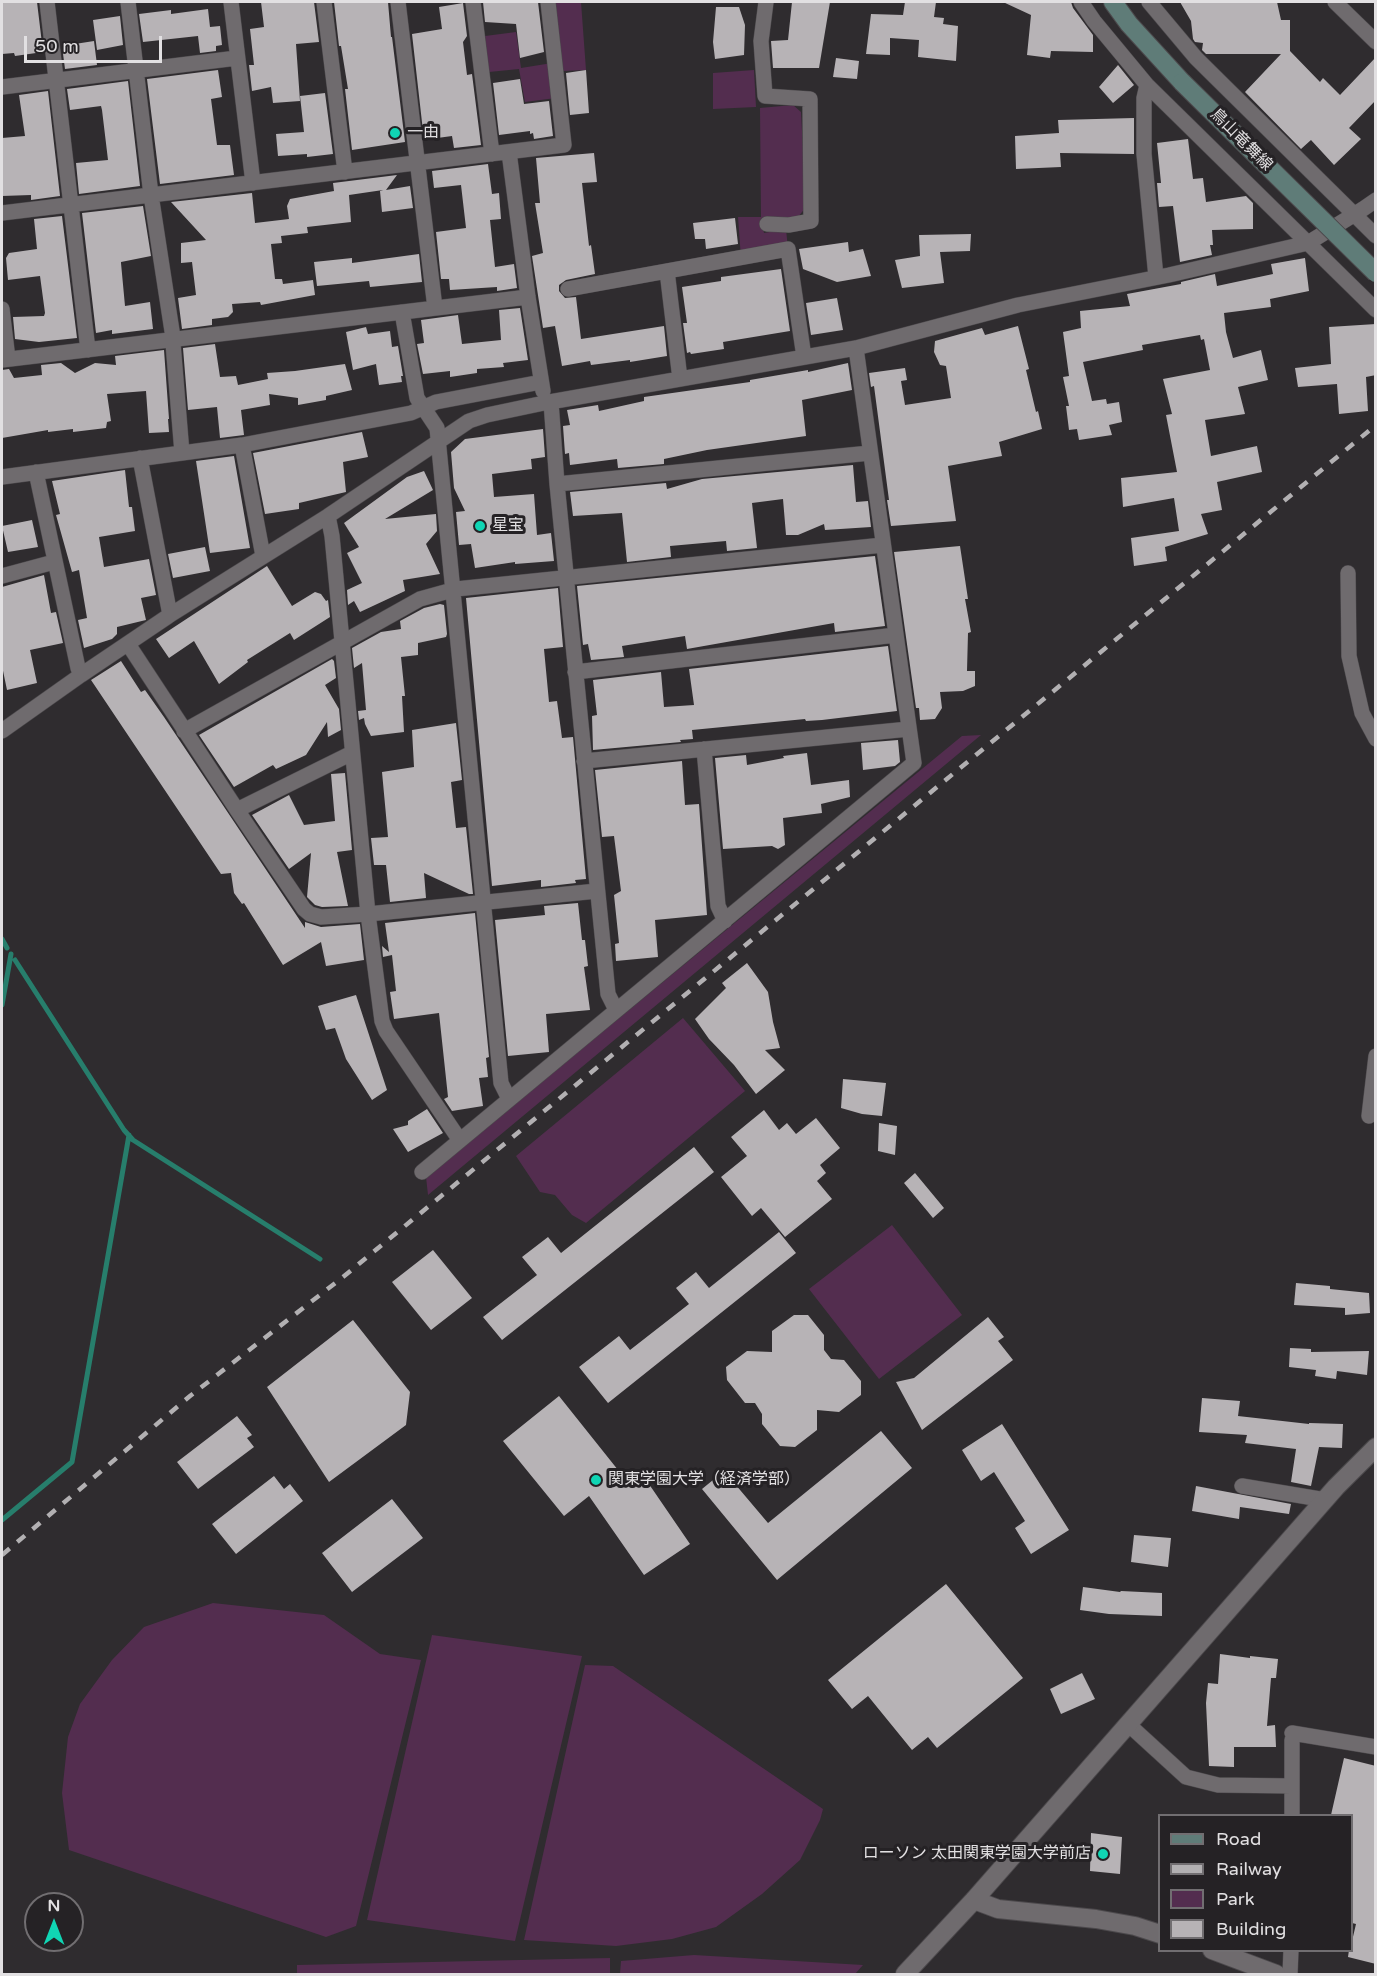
<!DOCTYPE html>
<html>
<head>
<meta charset="utf-8">
<style>
	body { margin:0 }
	#map { position:relative; width:1377px; height:1976px; overflow:hidden; background:#2f2c2f; font-family:"Varela Round",sans-serif }
	canvas { display:block }
	.frame { position:absolute; inset:0; border:3px solid #e2e0e2; pointer-events:none }
	.legend { position:absolute; left:1158px; top:1814px; width:195px; height:138px; box-sizing:border-box; background:#252225; border:2px solid #716e71; margin:0; padding:8px 10px; list-style:none; font-size:18px; color:#e2e0e2 }
	.legend li { display:flex; align-items:center; gap:12px; height:30px }
	.legend b { width:30px; border:2px solid #716e71 }
	.north { position:absolute; left:24px; top:1892px; width:60px; height:60px; box-sizing:border-box; background:#252225; border:2px solid #716e71; border-radius:50%; rotate:0deg; font-size:16px; font-weight:700; line-height:24px; text-align:center; color:#e2e0e2 }
	.north::after { content:''; display:block; margin:auto; width:21px; height:27px; background:#10d5b4; clip-path:polygon(50% 0,100% 100%,50% 72%,0 100%) }
	.scale { position:absolute; left:24px; top:36px; width:138px; height:27px; box-sizing:border-box; border:3px solid #e2e0e2; border-top:0; padding-left:8px; font-size:18px; line-height:21px; white-space:nowrap; color:#e2e0e2; -webkit-text-stroke:4px #252225; paint-order:stroke }
</style>
</head>
<body>
<div id="map">
<canvas width="1377" height="1976"></canvas>
<div class="frame"></div>
<ul class="legend">
<li><b style="height:8px;background:#5f7c78"></b>Road</li>
<li><b style="height:8px;background:#b2b0b2"></b>Railway</li>
<li><b style="height:16px;background:#532d4f"></b>Park</li>
<li><b style="height:16px;background:#b7b3b6"></b>Building</li>
</ul>
<div class="north">N</div>
<div class="scale">50 m</div>
</div>
<script>
const context = document.querySelector('canvas').getContext('2d');
context.lineJoin = 'round';
function fillPath(path, color) {
  context.fillStyle = color;
  context.fill(path, 'evenodd');
}
function shape(rows) {
  const path = new Path2D();
  for (const r of rows) {
    path.moveTo(r[0], r[1]);
    for (let i = 2; i < r.length; i += 2) path.lineTo(r[i], r[i + 1]);
  }
  return path;
}
function stroke(path, color, width, dash) {
  context.strokeStyle = color;
  context.lineWidth = width;
  context.lineCap = dash ? 'butt' : 'round';
  context.setLineDash(dash || []);
  context.stroke(path);
}
function write(font, color, halo, rows, align = 'center') {
  context.font = font + ' "Varela Round","Noto Sans JP",sans-serif';
  context.lineWidth = 6;
  context.setLineDash([]);
  context.textBaseline = 'middle';
  context.strokeStyle = halo;
  context.fillStyle = color;
  for (const [text, x, y, turn = 0] of rows) {
    context.save();
    context.translate(x, y);
    context.rotate((+turn || 0) * Math.PI / 180);
    context.textAlign = isNaN(turn) ? turn : align;
    if (halo) context.strokeText(text, 0, 0);
    context.fillText(text, 0, 0);
    context.restore();
  }
}
fillPath(shape([
	[555,2,581,2,586,70,563,71],
	[516,32,521,68,552,63,556,98,525,102,519,69,489,72,485,36],
	[754,70,756,107,713,109,713,73],
	[793,105,801,112,806,207,798,217,761,218,764,233,786,229,788,249,741,258,738,217,761,217,760,108],
	[981,735,428,1195,426,1177,962,736],
	[683,1018,745,1091,586,1223,572,1215,555,1195,540,1192,516,1156],
	[892,1225,962,1315,879,1379,809,1289],
	[213,1603,324,1615,380,1654,421,1660,356,1926,326,1937,69,1850,62,1793,68,1737,80,1704,112,1660,144,1627],
	[432,1635,582,1656,515,1941,367,1920],
	[585,1665,613,1666,823,1809,820,1820,800,1860,762,1894,716,1927,672,1939,616,1946,524,1940],
	[694,1955,863,1965,855,1974,620,1974,621,1961],
	[610,1958,610,1974,297,1974,297,1965]
]), '#532d4f');
stroke(shape([
	[2,939,7,948],
	[15,960,124,1130,133,1140,320,1259],
	[2,1005,11,954],
	[2,1520,72,1462,129,1135]
]), '#277e6c', 5);
fillPath(shape([
	[2,2,37,2,43,52,15,56,14,53,2,54],
	[261,2,314,2,319,42,296,44,300,101,273,103,271,87,252,91,249,65,254,65,250,29,264,27],
	[334,2,388,2,391,37,392,37,405,142,352,150,345,89,348,89,341,46,339,46],
	[483,2,538,2,544,52,520,58,516,24,485,22],
	[792,2,830,2,819,68,773,68,771,41,788,40],
	[905,2,936,2,934,17,944,18,943,24,958,26,956,61,918,57,919,40,890,38,890,55,866,54,871,14,903,15],
	[1003,2,1071,2,1073,8,1093,35,1093,52,1051,51,1050,58,1027,55,1031,15],
	[1180,2,1277,2,1281,20,1290,20,1290,51,1320,82,1323,78,1340,95,1376,57,1376,100,1349,128,1361,139,1334,165,1311,140,1301,149,1245,92,1281,54,1206,54,1202,50,1203,43,1195,42,1193,39,1191,21],
	[463,3,467,36,463,42,467,75,472,74,481,145,454,148,452,136,430,139,429,134,424,140,412,34,442,29,439,7],
	[716,7,739,7,745,25,744,55,715,59,713,42],
	[208,9,210,27,220,26,222,45,216,46,216,51,200,53,198,36,143,42,139,14,171,10,171,14],
	[120,16,123,45,97,50,93,20],
	[94,41,97,65,65,69,62,46],
	[836,58,859,61,857,79,833,77],
	[1118,65,1134,85,1113,103,1099,87],
	[218,70,222,97,211,99,217,145,230,145,234,175,160,184,147,79],
	[586,70,589,113,570,115,566,73],
	[520,79,524,104,549,101,553,136,534,139,533,133,530,134,530,131,499,135,493,83],
	[128,81,140,186,79,194,76,163,108,160,102,110,101,106,70,110,67,89],
	[48,91,60,196,31,200,31,195,2,196,2,138,25,136,19,95],
	[325,93,333,154,307,157,307,154,278,156,276,134,304,132,300,96],
	[1134,118,1134,154,1060,153,1061,167,1016,169,1015,136,1059,133,1058,120],
	[1188,139,1193,179,1203,178,1206,202,1246,196,1253,203,1253,229,1212,230,1213,245,1210,245,1212,255,1180,262,1173,206,1159,207,1157,183,1161,183,1157,143],
	[594,153,597,182,582,183,589,246,591,245,595,274,566,280,559,285,559,291,565,298,576,297,581,339,664,326,667,356,630,362,630,360,591,365,590,361,562,366,555,326,543,328,532,256,543,253,535,203,540,203,536,158],
	[488,164,492,194,499,193,501,219,490,220,495,267,514,264,517,288,497,291,497,287,450,290,449,279,441,279,436,232,466,228,461,185,434,188,432,171],
	[397,175,386,190,410,186,413,208,382,212,380,191,383,190,349,195,351,222,307,227,308,233,281,236,282,243,271,244,275,279,282,279,283,284,313,280,315,295,261,305,260,302,232,304,233,312,228,317,212,319,212,325,182,329,178,298,196,295,192,262,181,263,181,243,206,240,171,202,252,193,255,223,289,219,287,206,290,199,334,191,333,183],
	[143,206,151,256,121,262,121,263,125,306,150,302,153,329,112,334,112,330,96,333,82,213],
	[62,216,77,338,39,342,15,339,13,317,44,316,45,313,40,276,8,280,6,258,9,253,37,249,34,219],
	[735,218,738,244,706,249,705,239,695,239,693,223],
	[971,234,970,251,940,252,944,283,902,288,895,260,920,256,919,235],
	[848,242,849,252,863,249,871,276,837,282,803,269,799,249],
	[419,254,422,282,370,287,369,281,317,286,314,262,352,258,352,263],
	[1305,258,1309,291,1270,299,1271,307,1224,313,1226,332,1233,358,1261,350,1268,380,1238,387,1245,414,1205,420,1211,456,1257,446,1262,472,1217,482,1222,510,1201,514,1208,534,1165,547,1167,561,1134,566,1131,538,1179,531,1174,498,1123,507,1121,478,1177,472,1166,415,1172,414,1163,379,1210,370,1204,339,1201,340,1200,335,1142,345,1143,350,1083,362,1092,401,1106,399,1107,404,1119,402,1122,422,1109,425,1112,435,1079,440,1077,429,1069,430,1066,406,1069,406,1063,377,1069,376,1063,332,1081,328,1080,311,1130,306,1127,294,1181,284,1181,282,1215,274,1217,286,1273,274,1271,264],
	[781,269,790,331,723,342,724,349,691,354,690,352,687,353,683,323,687,323,682,287,721,281,721,277],
	[837,298,843,330,811,335,806,303],
	[520,308,528,360,503,363,504,367,477,369,477,373,450,377,450,371,423,374,417,344,424,343,421,320,458,315,462,344,501,340,499,310],
	[1376,324,1376,375,1366,377,1368,411,1339,414,1337,384,1298,387,1295,368,1331,364,1329,327],
	[1018,326,1029,369,1026,370,1036,412,1038,411,1042,429,999,442,1002,456,948,466,956,521,891,526,887,500,889,500,874,386,871,387,869,373,905,368,907,380,901,381,905,405,951,398,946,366,940,365,934,352,935,341,982,328,985,335],
	[366,327,368,334,390,331,392,347,398,346,403,376,401,376,402,382,379,385,376,364,353,370,346,332],
	[215,344,220,377,236,376,238,385,268,379,267,373,295,371,345,364,352,390,326,396,326,400,298,405,298,398,269,394,270,405,241,410,244,435,220,438,217,407,188,410,183,348],
	[164,350,169,419,168,419,169,432,149,433,146,391,107,394,111,421,107,422,106,428,73,432,73,429,48,432,48,430,2,438,2,370,9,369,14,378,42,375,41,365,61,363,75,373,95,363,116,365,115,356],
	[848,363,852,390,802,400,806,436,707,450,664,459,664,464,618,468,617,459,570,465,569,453,565,454,563,426,570,425,567,410,598,405,599,411,644,401,644,397,750,382,750,380,808,370,808,372],
	[543,429,545,457,531,459,532,469,492,474,494,497,534,494,537,535,551,533,554,561,515,564,515,562,475,568,471,544,459,545,456,512,465,511,454,488,451,452,465,439],
	[362,432,368,457,343,462,346,492,299,503,299,509,265,514,253,453],
	[234,456,250,548,210,553,196,461],
	[853,465,856,502,868,501,871,527,825,530,824,524,798,535,786,535,783,499,752,503,757,548,727,551,726,541,670,546,671,557,627,562,622,513,573,516,570,492,666,483,667,489,702,479],
	[125,470,129,507,132,507,135,531,99,537,104,567,149,559,156,595,141,598,146,620,117,627,117,634,112,639,84,648,78,620,87,618,79,570,72,572,56,515,60,514,52,481],
	[424,471,433,490,385,519,436,514,437,531,426,544,440,574,403,580,405,591,360,612,354,601,348,605,347,590,362,583,347,553,359,547,344,523,407,477],
	[32,520,38,547,8,552,2,526],
	[960,546,968,599,965,599,971,632,968,633,967,671,975,671,975,686,963,691,940,692,942,708,935,719,920,720,919,708,916,708,894,552],
	[205,547,210,571,173,578,168,554],
	[875,556,885,626,835,632,834,623,687,649,685,636,622,646,624,657,591,660,588,644,583,645,577,586],
	[267,566,292,606,315,592,321,594,326,601,328,600,330,617,294,640,290,633,247,660,248,662,219,684,194,641,169,658,156,639],
	[44,575,51,613,56,612,63,643,30,650,37,683,7,690,2,666,2,587],
	[558,588,563,647,544,649,549,702,557,701,562,738,573,737,586,879,575,880,576,883,541,887,541,880,492,886,466,598],
	[440,604,444,605,447,634,446,637,418,643,418,655,401,657,405,696,402,696,404,732,371,736,365,724,364,718,359,720,358,711,366,710,362,663,354,668,352,648,381,632,401,629,400,621,424,608],
	[888,646,897,711,822,720,806,721,805,719,692,730,693,739,680,740,681,742,593,750,592,716,597,715,593,680,661,672,664,707,694,705,689,669],
	[332,659,334,661,336,678,325,685,339,709,341,730,328,737,327,722,306,755,276,769,273,765,234,787,199,735],
	[121,661,141,692,145,690,164,717,305,928,305,922,321,927,360,924,364,960,326,966,321,942,283,965,244,903,242,904,234,893,231,873,221,874,91,680],
	[456,723,462,780,451,782,456,828,466,827,473,894,469,894,424,873,426,898,390,902,386,865,374,865,371,838,388,837,382,772,414,767,412,730],
	[898,740,900,762,895,766,863,770,861,743],
	[807,753,811,785,849,780,850,797,821,804,822,813,783,818,785,845,778,849,772,846,723,849,715,758,746,755,747,765,784,758,783,756],
	[682,761,685,805,699,804,707,915,655,920,658,957,616,961,615,944,619,943,614,895,621,891,614,836,602,837,595,770],
	[345,773,352,850,337,852,348,906,322,907,315,905,307,897,311,853,289,869,252,815,289,795,304,825,335,821,331,774],
	[578,903,582,940,585,940,588,966,584,967,590,1010,546,1014,549,1052,508,1056,495,920,545,915,544,906],
	[475,913,489,1057,486,1058,488,1077,479,1078,483,1106,452,1111,444,1099,448,1097,439,1013,394,1019,390,992,396,991,392,955,383,957,382,946,389,952,385,923],
	[747,963,768,992,773,1022,780,1048,765,1050,785,1070,756,1094,734,1065,709,1039,695,1019,726,988,722,983],
	[356,995,387,1090,372,1100,346,1059,335,1028,326,1030,318,1006],
	[843,1079,886,1083,882,1116,862,1114,841,1108],
	[427,1109,443,1133,408,1152,393,1129,408,1125,408,1121],
	[764,1110,779,1130,787,1123,796,1134,816,1118,840,1148,820,1165,826,1173,817,1181,832,1199,785,1237,761,1208,752,1216,721,1177,747,1156,731,1137],
	[879,1123,897,1126,895,1155,878,1151],
	[694,1147,714,1172,502,1340,483,1317,537,1275,522,1257,548,1237,561,1253],
	[915,1173,944,1208,933,1218,904,1183],
	[779,1232,796,1253,608,1403,579,1367,619,1336,630,1350,689,1304,676,1288,696,1272,709,1288],
	[433,1250,472,1298,431,1330,392,1282],
	[1296,1283,1330,1286,1330,1289,1369,1293,1370,1313,1345,1315,1345,1308,1294,1305],
	[794,1315,808,1315,824,1335,824,1350,831,1359,844,1360,861,1381,861,1395,839,1412,817,1410,817,1430,795,1447,780,1446,762,1424,762,1414,755,1403,745,1403,727,1380,726,1367,747,1351,772,1352,772,1331],
	[988,1317,1004,1337,998,1341,1013,1360,922,1430,896,1382,914,1378],
	[353,1320,410,1392,406,1425,329,1482,267,1387],
	[1290,1348,1311,1349,1311,1352,1369,1351,1367,1375,1337,1371,1336,1379,1315,1376,1316,1370,1289,1367],
	[559,1396,626,1480,640,1471,690,1544,644,1575,589,1496,564,1516,503,1441],
	[1202,1398,1240,1401,1238,1416,1309,1424,1309,1423,1343,1424,1342,1448,1319,1447,1311,1486,1291,1482,1296,1449,1245,1443,1247,1435,1199,1432],
	[237,1416,252,1435,247,1438,254,1447,198,1489,177,1462],
	[1002,1424,1069,1530,1031,1554,1015,1528,1025,1521,994,1472,981,1481,962,1450],
	[881,1431,912,1468,777,1580,702,1489,724,1471,768,1523],
	[274,1476,284,1489,290,1484,303,1501,236,1554,212,1524],
	[1196,1486,1291,1504,1289,1514,1240,1507,1239,1519,1192,1511],
	[392,1499,423,1538,352,1592,322,1553],
	[1134,1535,1171,1538,1168,1567,1131,1562],
	[946,1584,1023,1678,937,1748,928,1737,912,1750,868,1696,852,1709,828,1680],
	[1083,1587,1120,1592,1121,1591,1162,1593,1162,1616,1109,1614,1080,1610],
	[1220,1654,1250,1658,1250,1656,1278,1659,1276,1678,1271,1678,1267,1726,1275,1725,1276,1747,1234,1747,1234,1767,1209,1766,1206,1703,1208,1683,1218,1684],
	[1082,1673,1095,1699,1061,1714,1050,1689],
	[1344,1758,1376,1766,1376,1964,1348,1957,1349,1950,1352,1950,1352,1941,1356,1924,1352,1923,1352,1815,1331,1815],
	[1091,1833,1122,1837,1120,1874,1090,1871]
]), '#b7b3b6');
const minor = shape([
	[47,2,88,350],
	[128,2,151,195,172,331,182,453],
	[231,2,253,183],
	[324,2,345,172],
	[398,2,435,308],
	[473,2,492,154],
	[766,2,761,41,765,96,810,99,811,221,789,225,767,224],
	[1081,2,1094,21,1147,85,1376,310],
	[1149,2,1196,58,1376,236],
	[1335,2,1376,42],
	[1147,85,1144,98,1144,154,1156,277],
	[2,87,237,58],
	[509,152,528,297,543,391],
	[2,213,564,145,548,2],
	[667,271,680,379],
	[568,289,788,249,804,357],
	[2,309,8,359],
	[402,312,417,398,437,428,501,1083,509,1099],
	[2,360,528,297],
	[551,402,557,484,608,994,616,1010],
	[242,445,263,556],
	[140,458,170,615],
	[36,472,78,668,81,675],
	[2,477,242,445,411,413,436,402,541,382],
	[557,484,870,453],
	[328,516,332,536,368,914,382,1021,386,1031,459,1139],
	[1348,573,1349,656,1362,713,1376,739],
	[2,576,54,562],
	[128,644,237,810,304,909,310,914,321,917,368,914,597,891],
	[575,672,896,635],
	[2,731,81,675,170,615,328,516,469,421,487,415,544,403,856,348,1018,305,1169,275,1308,243,1363,209,1376,200],
	[184,731,420,599,456,589,883,545],
	[704,749,718,906,725,921],
	[584,761,909,729],
	[237,810,352,753],
	[1369,1116,1376,1056],
	[422,1172,914,763,856,348],
	[1242,1486,1326,1500],
	[1128,1724,1186,1777,1218,1785,1292,1786],
	[1292,1733,1376,1747],
	[1292,1816,1292,1740],
	[1290,1974,1291,1950]
]);
const tertiary = shape([
	[974,1900,998,1909,1096,1919,1135,1926,1160,1934],
	[1212,1950,1276,1974],
	[905,1974,974,1900,1336,1487,1376,1447]
]);
const secondary = shape([
	[1113,2,1129,24,1182,82]
]);
stroke(minor, '#4c494c', 16);
stroke(tertiary, '#4c494c', 20);
stroke(secondary, '#4c494c', 20);
stroke(minor, '#6f6b6e', 15);
stroke(tertiary, '#6f6b6e', 18);
stroke(secondary, '#5f7c78', 18);
stroke(shape([
	[2,1555,190,1396,343,1277,1376,425]
]), '#b2b0b2', 4.5, [10, 10]);
const secondaryBridge = shape([
	[1182,82,1376,273]
]);
stroke(secondaryBridge, '#4c494c', 20, []);
stroke(secondaryBridge, '#5f7c78', 18);
for (const [x, y, r, color] of [
	[395,133,6,"#10d5b4"],
	[480,526,6,"#10d5b4"],
	[596,1480,6,"#10d5b4"],
	[1103,1854,6,"#10d5b4"]
]) {
  const dot = new Path2D();
  dot.arc(x, y, r, 0, 2 * Math.PI);
  context.fillStyle = color;
  context.fill(dot);
  stroke(dot, '#252225', 2);
}
write('16px', '#e2e0e2', '#252225', [
	["一由",407,133],
	["星宝",492,526],
	["関東学園大学（経済学部）",608,1480],
	["ローソン 太田関東学園大学前店",1091,1854,"right"]
], 'left');
write('16px', '#e2e0e2', '#252225', [
	["鳥山竜舞線",1241,140,45]
]);
</script>
</body>
</html>
